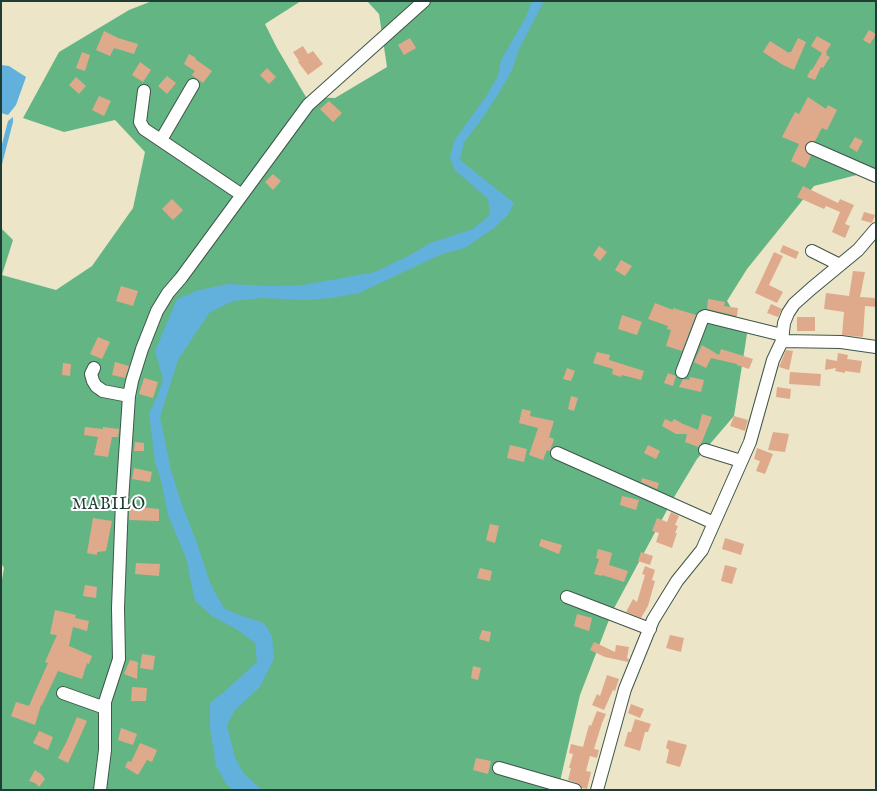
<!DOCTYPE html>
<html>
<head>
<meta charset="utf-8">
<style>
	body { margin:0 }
	#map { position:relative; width:877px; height:791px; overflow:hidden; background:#ede5c7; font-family:"IM FELL English",serif }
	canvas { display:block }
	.frame { position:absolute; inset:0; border:2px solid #1f3d34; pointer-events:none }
</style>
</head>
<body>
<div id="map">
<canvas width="877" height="791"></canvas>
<div class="frame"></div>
</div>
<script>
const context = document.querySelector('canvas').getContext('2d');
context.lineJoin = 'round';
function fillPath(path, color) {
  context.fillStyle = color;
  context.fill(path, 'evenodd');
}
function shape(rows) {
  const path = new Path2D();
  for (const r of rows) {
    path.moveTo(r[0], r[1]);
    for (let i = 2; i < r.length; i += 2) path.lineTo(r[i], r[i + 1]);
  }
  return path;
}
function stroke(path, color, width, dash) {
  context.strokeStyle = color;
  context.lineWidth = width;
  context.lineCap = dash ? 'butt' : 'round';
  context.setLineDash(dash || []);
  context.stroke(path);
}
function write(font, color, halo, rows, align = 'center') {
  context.font = font + ' "IM FELL English",serif';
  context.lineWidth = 4;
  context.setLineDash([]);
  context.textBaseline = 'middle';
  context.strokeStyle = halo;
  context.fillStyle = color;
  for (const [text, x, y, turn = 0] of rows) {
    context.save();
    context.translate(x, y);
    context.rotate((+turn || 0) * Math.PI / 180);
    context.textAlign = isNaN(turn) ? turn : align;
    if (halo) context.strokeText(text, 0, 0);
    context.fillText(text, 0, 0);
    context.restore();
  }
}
fillPath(shape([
	[152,1,301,1,265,24,277,48,306,97,335,98,387,67,379,14,367,1,876,1,876,170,814,186,747,269,727,301,747,334,734,416,697,459,673,499,612,612,580,695,558,790,1,790,1,585,4,568,1,563,1,228,13,240,2,275,56,290,92,266,133,208,145,152,115,120,64,132,23,118,59,52,129,10]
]), '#63b683');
fillPath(shape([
	[532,1,544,1,519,49,512,70,499,93,479,123,464,142,460,160,514,203,508,215,494,228,465,248,442,254,359,293,331,298,305,300,261,298,233,301,209,313,178,360,160,417,171,470,181,502,197,543,211,585,224,608,239,615,264,623,272,636,274,659,260,687,235,710,227,725,235,758,244,774,262,790,233,790,227,785,216,766,210,728,210,703,226,690,257,662,255,643,236,629,212,616,195,601,186,558,168,515,161,480,155,462,149,413,158,395,163,379,155,351,177,299,199,290,228,284,273,286,303,285,375,272,412,254,430,243,473,229,490,215,488,199,455,170,450,158,454,141,487,95,498,76,501,60,526,17],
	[1,65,9,66,26,77,16,105,8,115,1,113],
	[13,117,13,122,1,168,1,148,8,121]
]), '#62b0dc');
fillPath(shape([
	[869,30,876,34,870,44,863,40],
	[104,31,118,38,138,44,134,54,114,48,110,56,96,50],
	[817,36,831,44,826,52,827,53,826,55,830,57,823,68,821,67,815,80,807,77,811,69,812,70,822,53,811,46],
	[410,38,416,48,404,55,398,45],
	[798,38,806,42,794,70,783,65,763,52,770,41,789,53,789,52,791,52],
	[303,46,308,54,313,51,323,64,308,75,298,62,299,61,293,52],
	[82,52,90,55,85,71,76,68],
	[189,54,196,58,195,59,212,71,203,83,192,75,195,71,184,64],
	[140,62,151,70,143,82,132,75],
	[267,68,276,77,269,84,260,75],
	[167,76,176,83,167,94,158,86],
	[76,77,86,86,79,94,69,85],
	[99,96,111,101,104,116,92,110],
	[808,97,826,109,828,105,837,110,827,130,822,128,815,141,811,141,805,145,805,148,806,152,811,156,805,168,791,161,799,144,782,137,795,112,799,114],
	[329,101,342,113,333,122,320,109],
	[855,137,863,141,857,152,849,147],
	[273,174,281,181,273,190,265,182],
	[803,186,838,203,840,199,854,205,845,224,850,226,845,238,832,232,840,212,826,206,824,209,797,197],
	[172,199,183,210,173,220,162,209],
	[864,212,875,215,872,223,861,220],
	[783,245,799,252,796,259,780,252],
	[599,246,607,252,600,261,593,255],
	[774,252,783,256,769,285,783,292,777,303,755,293],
	[621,260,632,266,625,276,615,270],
	[853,271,865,272,860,297,876,298,876,307,865,306,863,337,842,335,844,312,824,309,826,293,849,296],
	[121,286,138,291,133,306,116,301],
	[708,299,725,302,724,306,738,308,737,316,707,309],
	[655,303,673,310,673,308,696,315,682,351,666,346,671,330,667,329,668,326,648,319],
	[771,304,782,309,778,317,767,313],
	[622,315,642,322,637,335,618,329],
	[797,317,815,317,815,331,797,331],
	[98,337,110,342,102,359,90,354],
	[702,345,719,355,721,349,753,359,749,369,737,365,737,364,711,358,706,368,694,362],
	[786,350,793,351,789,370,779,367],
	[597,352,610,355,609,360,644,371,641,380,622,375,621,377,612,374,613,369,593,363],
	[838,353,848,355,847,359,862,361,860,373,845,371,845,373,835,371,836,368,825,370,826,359,837,361],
	[115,362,129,366,125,378,112,375],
	[63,363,71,364,70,376,62,375],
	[567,368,575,371,571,381,563,379],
	[790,372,821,374,820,386,789,384],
	[668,373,676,376,673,386,664,383],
	[690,377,704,380,701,392,679,387,683,379,689,380],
	[144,378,158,382,153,398,139,394],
	[777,387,791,389,790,399,776,397],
	[571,396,578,398,574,411,568,409],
	[522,409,531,411,530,416,554,421,549,437,554,439,550,451,547,450,543,460,529,455,538,428,519,423],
	[702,414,712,417,701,444,698,447,685,442,687,434,676,434,662,426,665,419,672,422,674,419,683,424,698,430],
	[734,416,748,420,745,431,730,426],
	[85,427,103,429,103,427,119,429,118,437,112,437,108,457,94,455,98,437,84,435],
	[773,432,789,434,785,452,768,450],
	[135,442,144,443,144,451,134,451],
	[510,445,527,449,524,462,507,458],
	[648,445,660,451,656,459,644,453],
	[757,448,773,454,765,474,756,471,760,461,754,459],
	[134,468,152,472,150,482,132,479],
	[642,478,659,483,657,489,641,482],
	[622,496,639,500,636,510,620,505],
	[129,506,159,509,159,521,129,520],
	[671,512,679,516,675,525,678,526,675,533,677,533,672,548,656,542,659,533,652,531,657,518,667,522],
	[93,518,112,521,106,551,97,552,97,555,87,553],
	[490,524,499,526,495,543,486,540],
	[725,538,744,544,741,555,722,549],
	[541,539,562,545,559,554,539,546],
	[598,549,612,553,609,565,628,571,624,582,602,575,602,576,594,574,599,559,596,558],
	[641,552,653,556,650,565,638,561],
	[136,563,160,564,159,576,135,574],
	[725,565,737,568,732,584,721,581],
	[645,566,655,570,652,580,655,581,648,606,641,618,626,612,633,599,637,602,645,575,642,574],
	[480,568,492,571,490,581,477,578],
	[85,585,97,587,96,598,83,596],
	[55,610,76,615,75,618,89,621,87,631,73,627,69,646,92,656,89,664,87,663,82,679,58,671,42,705,41,705,35,725,11,716,16,702,29,706,48,663,45,662,57,635,50,634],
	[577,614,592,618,589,631,574,626],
	[482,630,491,632,489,642,479,639],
	[670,635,684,638,681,652,666,648],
	[594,642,615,652,616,645,629,647,627,658,629,659,628,662,605,657,590,650],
	[142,654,155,656,153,670,140,668],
	[130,660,138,662,137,679,124,674],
	[473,666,481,668,478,680,471,678],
	[607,675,619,679,615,691,613,690,604,710,592,705,597,694,600,696],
	[132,687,147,688,146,701,131,701],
	[631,704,644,709,640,718,628,713],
	[597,711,606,714,602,723,594,749,599,750,597,758,590,756,586,771,591,772,587,789,582,788,577,783,568,780,571,768,569,768,573,754,569,753,571,744,583,747,589,725,591,726],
	[77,717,87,721,68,763,58,758,67,741],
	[635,719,651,724,648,732,645,732,640,751,624,746,628,732,631,732],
	[121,728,137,734,133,745,118,740],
	[39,731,53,737,48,750,33,743],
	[668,740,687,745,680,767,666,763,669,750,666,748],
	[140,743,157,750,152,762,147,760,138,775,125,767,128,761,131,762],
	[476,758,491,761,488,774,473,770],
	[35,770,42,775,45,779,39,787,35,783,29,781]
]), '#dfaa8c');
const minor = shape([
	[144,91,140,122,144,129,242,195],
	[161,140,193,85],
	[812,148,876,176],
	[812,251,840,265],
	[782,341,841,342,876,347],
	[94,368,91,374,93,381,96,386,103,391,129,396],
	[682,372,703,317,705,316,782,335],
	[705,450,741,461],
	[557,453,714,523],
	[567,597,650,629],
	[63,693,105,708],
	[499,768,575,790],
	[100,790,105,750,105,702,119,659,118,608,122,501,129,396,132,381,142,349,157,311,168,293,181,278,308,105,424,1],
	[597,790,625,689,653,620,677,581,702,550,750,442,773,360,782,341,784,323,788,313,794,304,812,288,858,250,876,229]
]);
stroke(minor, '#3e564a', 14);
stroke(minor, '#fff', 12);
context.letterSpacing = '1px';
write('16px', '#1f3d34', '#fff', [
	["MABILO",109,506]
]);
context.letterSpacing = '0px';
</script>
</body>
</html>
